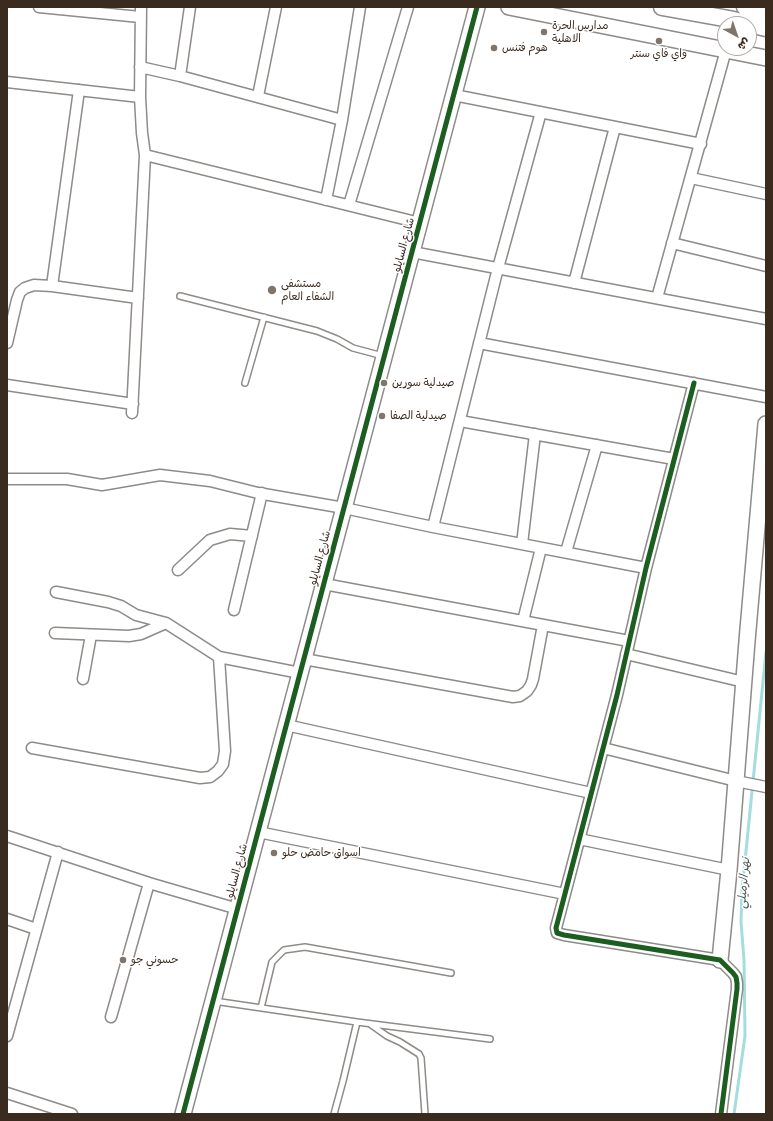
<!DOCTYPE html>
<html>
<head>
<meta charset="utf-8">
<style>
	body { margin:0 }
	#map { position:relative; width:773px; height:1121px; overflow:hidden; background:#fff; font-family:"Patrick Hand","Playpen Sans Arabic",sans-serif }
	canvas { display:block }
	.frame { position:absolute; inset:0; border:8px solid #3b2a1e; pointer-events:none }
	.north { position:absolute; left:717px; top:16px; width:40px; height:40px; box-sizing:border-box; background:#fff; border:1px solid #b1aaa5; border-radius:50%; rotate:140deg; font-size:11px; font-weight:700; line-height:16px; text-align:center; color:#3b2a1e }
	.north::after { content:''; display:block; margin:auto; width:14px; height:18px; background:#80756d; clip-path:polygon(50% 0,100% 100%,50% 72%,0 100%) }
</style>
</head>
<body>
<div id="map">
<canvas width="773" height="1121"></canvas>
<div class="frame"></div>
<div class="north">ش</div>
</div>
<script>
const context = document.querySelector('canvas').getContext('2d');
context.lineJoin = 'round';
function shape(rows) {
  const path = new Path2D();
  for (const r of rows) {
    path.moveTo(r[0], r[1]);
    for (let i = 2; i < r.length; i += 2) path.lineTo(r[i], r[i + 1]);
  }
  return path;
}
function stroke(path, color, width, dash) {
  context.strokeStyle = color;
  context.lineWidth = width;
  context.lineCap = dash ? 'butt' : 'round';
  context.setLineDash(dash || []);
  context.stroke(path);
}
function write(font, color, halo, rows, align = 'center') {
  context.font = font + ' "Patrick Hand","Playpen Sans Arabic",sans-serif';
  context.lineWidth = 3;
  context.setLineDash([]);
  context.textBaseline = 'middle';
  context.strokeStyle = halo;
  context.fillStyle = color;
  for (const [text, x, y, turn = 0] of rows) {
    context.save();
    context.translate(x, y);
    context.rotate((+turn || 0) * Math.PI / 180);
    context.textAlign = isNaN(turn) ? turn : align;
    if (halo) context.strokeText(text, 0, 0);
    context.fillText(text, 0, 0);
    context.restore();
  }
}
stroke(shape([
	[734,1114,745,1036,744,960,741,922,742,891,766,652]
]), '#a4dde0', 3);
const lane = shape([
	[180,296,317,331,337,339,353,348,383,356],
	[245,383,264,317],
	[214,1001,357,1022,490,1039],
	[261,1008,272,962,284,950,305,947,451,973],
	[370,1024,387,1036,400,1042,419,1054,421,1058,425,1114],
	[334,1114,343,1081,357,1022]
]);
const street = shape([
	[39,7,140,17],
	[140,67,180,76,342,120],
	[180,76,190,7],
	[7,82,140,97],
	[454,95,701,144],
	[258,96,276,7],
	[145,155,420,223],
	[691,178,766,194],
	[326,200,342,120,360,7],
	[349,205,408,7],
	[672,243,766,266],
	[412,252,766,319],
	[574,283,615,127],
	[52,286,79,90],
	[657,298,726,50],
	[7,343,17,300,20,292,25,288,34,285,52,286,138,298],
	[479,343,766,397],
	[694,383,646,568,617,695,556,928,557,933,564,935,720,960,733,973,736,977,737,983,737,989,721,1114],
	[7,385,133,404],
	[132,413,145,155,142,133,140,97,141,7],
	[460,421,674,459],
	[7,479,67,479,102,485,160,475,210,481,258,493,344,508,433,527,646,568],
	[433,527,498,268,541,112],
	[522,544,535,434],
	[566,552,597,445],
	[178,570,210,540,230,534,252,536],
	[324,584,629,641],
	[56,592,108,602,121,606,136,615,166,623,219,657,300,673],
	[234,610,262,493],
	[523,621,541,548],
	[55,633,129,636,141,634,166,623],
	[626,654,744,682],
	[304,659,513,697,520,696,527,691,531,685,533,679,543,625],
	[83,679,91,635],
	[286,725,591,793],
	[32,748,200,778,210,777,218,771,223,764,225,751,219,657],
	[603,748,736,781,766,787],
	[258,832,565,894],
	[7,836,149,883,238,909],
	[579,839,729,870],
	[7,919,36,929],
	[111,1017,149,883],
	[7,1036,58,852],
	[7,1093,72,1114]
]);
const secondary = shape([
	[509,7,766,58],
	[720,960,729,870,747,641,766,424],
	[183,1114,477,7]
]);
const primary = shape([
	[662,7,729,19,766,28],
	[745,7,766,12]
]);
stroke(lane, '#8e8b88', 8);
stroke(street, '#8e8b88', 13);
stroke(secondary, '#8e8b88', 18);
stroke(primary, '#8e8b88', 19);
stroke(lane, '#fff', 5);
stroke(street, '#fff', 10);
stroke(secondary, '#fff', 15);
stroke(primary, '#fff', 16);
stroke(shape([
	[694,383,646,568,617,695,556,928,557,933,564,935,720,960,733,973,736,977,737,983,737,989,721,1114],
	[183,1114,477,7]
]), '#1b5e20', 5);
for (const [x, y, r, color] of [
	[544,32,4,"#80756d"],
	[659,41,4,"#80756d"],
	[494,48,4,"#80756d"],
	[272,290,5,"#80756d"],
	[384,383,4,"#80756d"],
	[382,416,4,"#80756d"],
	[274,853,4,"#80756d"],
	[123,960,4,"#80756d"]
]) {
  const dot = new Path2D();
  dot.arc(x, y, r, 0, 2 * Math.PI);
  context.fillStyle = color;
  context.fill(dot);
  stroke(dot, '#fff', 1.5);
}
write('11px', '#3b2a1e', '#fff', [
	["مدارس الحرة",552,26],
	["الاهلية",552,39],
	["هوم فتنس",502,48],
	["واي فاي سنتر",659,54,"center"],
	["مستشفى",281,284],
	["الشفاء العام",281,297],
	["صيدلية سورين",392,383],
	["صيدلية الصفا",390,416],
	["اسواق حامض حلو",282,853],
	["حسوني جو",131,960]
], 'left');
write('11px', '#3b2a1e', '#fff', [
	["شارع السايلو",404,245,-75],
	["شارع السايلو",320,558,-75],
	["شارع السايلو",237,871,-75]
]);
write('italic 12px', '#4f5b54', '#fff', [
	["نهر الرميلي",744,883,-85]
]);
</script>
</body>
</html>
